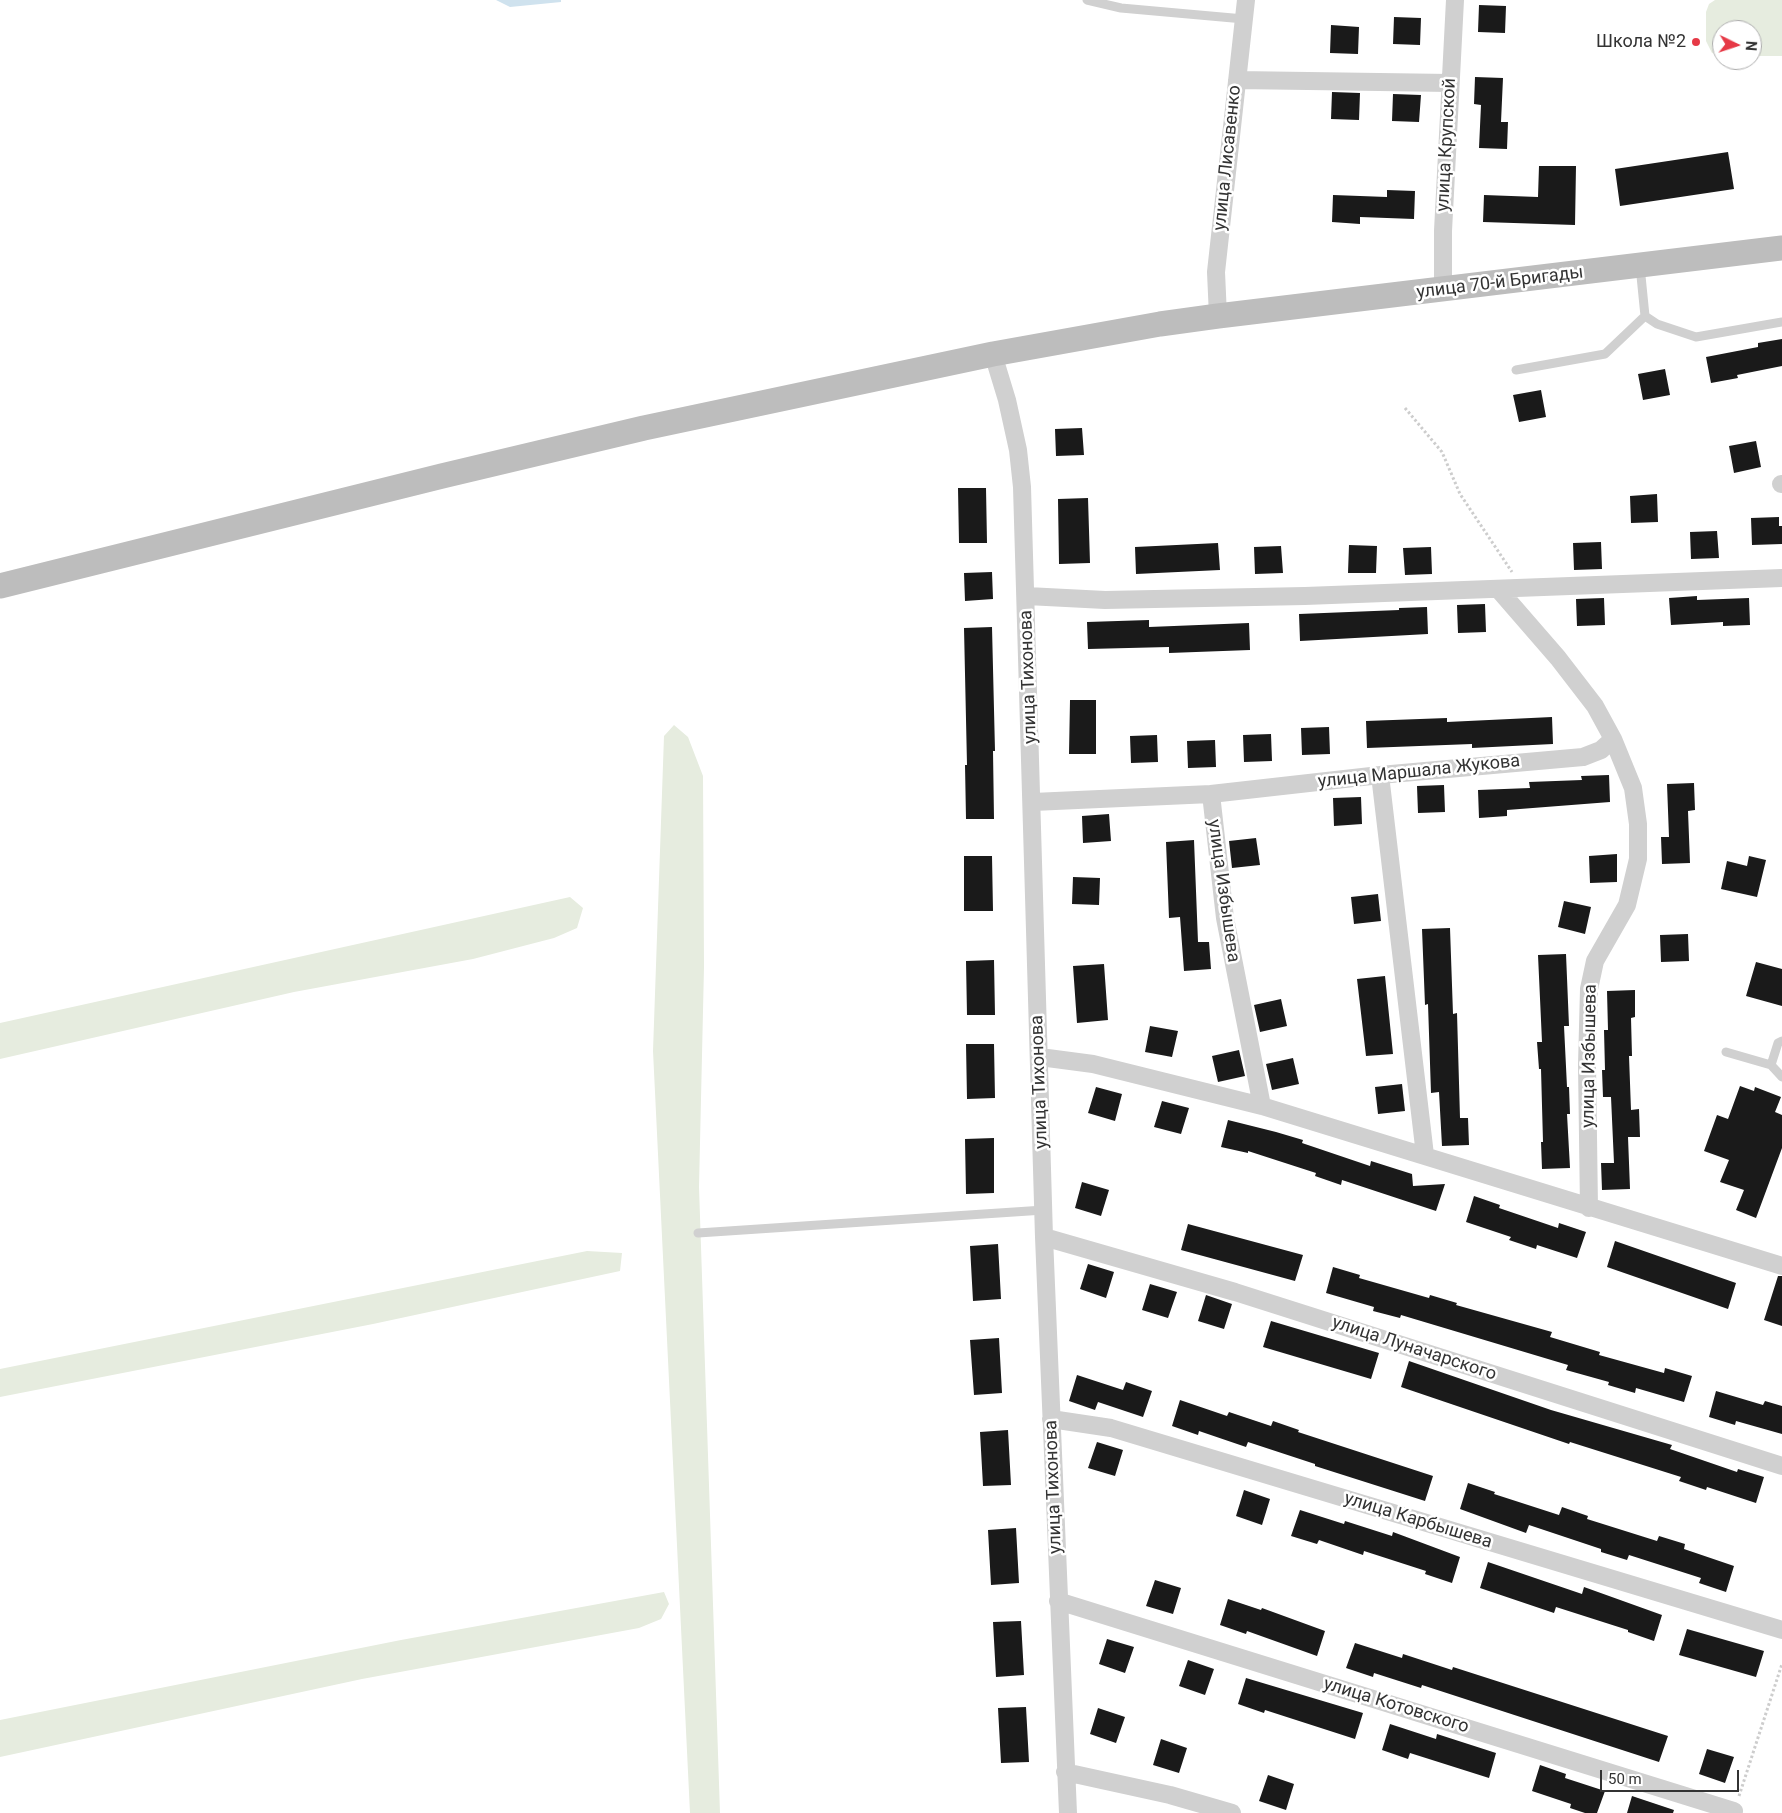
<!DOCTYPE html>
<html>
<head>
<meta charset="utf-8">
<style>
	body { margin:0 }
	#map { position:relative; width:1782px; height:1813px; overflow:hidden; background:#fff; font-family:Roboto,sans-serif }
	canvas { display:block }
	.north { position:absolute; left:1712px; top:20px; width:50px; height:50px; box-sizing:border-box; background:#fff; border:1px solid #adadad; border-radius:50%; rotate:94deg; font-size:14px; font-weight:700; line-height:20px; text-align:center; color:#333 }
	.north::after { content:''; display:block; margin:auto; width:18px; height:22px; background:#e63946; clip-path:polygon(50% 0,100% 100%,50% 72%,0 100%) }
	.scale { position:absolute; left:1600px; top:1770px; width:139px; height:22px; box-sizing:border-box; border:2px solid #333; border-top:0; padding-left:6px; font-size:15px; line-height:18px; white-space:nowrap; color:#333; -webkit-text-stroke:4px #fff; paint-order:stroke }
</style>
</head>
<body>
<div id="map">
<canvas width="1782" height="1813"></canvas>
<div class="north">N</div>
<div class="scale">50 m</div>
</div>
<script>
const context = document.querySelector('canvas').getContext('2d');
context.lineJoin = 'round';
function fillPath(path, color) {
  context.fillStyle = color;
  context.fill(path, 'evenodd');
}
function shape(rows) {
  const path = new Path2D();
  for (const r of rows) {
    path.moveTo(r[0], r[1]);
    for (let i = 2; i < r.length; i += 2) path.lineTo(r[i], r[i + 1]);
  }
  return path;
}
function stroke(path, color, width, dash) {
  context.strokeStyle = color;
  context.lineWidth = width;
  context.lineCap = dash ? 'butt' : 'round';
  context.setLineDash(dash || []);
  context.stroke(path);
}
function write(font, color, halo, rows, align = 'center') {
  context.font = font + ' Roboto,sans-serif';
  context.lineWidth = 5;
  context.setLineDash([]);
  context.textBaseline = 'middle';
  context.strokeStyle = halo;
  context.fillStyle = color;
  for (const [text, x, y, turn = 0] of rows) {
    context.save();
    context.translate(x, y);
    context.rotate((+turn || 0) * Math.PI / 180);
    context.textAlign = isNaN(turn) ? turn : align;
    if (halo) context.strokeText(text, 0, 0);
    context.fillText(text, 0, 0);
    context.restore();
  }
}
fillPath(shape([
	[1715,0,1782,0,1782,56,1752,56,1752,30,1722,30,1722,55,1712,53,1706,41,1706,12,1709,4],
	[674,725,688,737,703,776,704,967,699,1187,720,1813,690,1813,653,1051,664,736],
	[570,897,583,908,577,928,554,938,473,959,294,992,0,1059,0,1023],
	[587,1251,622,1253,620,1271,373,1324,0,1397,0,1369],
	[664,1592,669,1604,661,1619,639,1628,362,1679,0,1757,0,1720,401,1640]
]), '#e6ecdf');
fillPath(shape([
	[496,0,561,0,561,2,510,7]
]), '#cfe2ee');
fillPath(shape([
	[1479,5,1506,6,1505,33,1478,32],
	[1394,17,1421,18,1420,45,1393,44],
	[1331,25,1359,27,1358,54,1330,53],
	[1475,77,1503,78,1501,122,1508,122,1507,149,1479,148,1481,105,1474,104],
	[1332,92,1360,93,1359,120,1331,119],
	[1393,94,1421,95,1419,122,1392,121],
	[1728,152,1734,189,1620,206,1615,169],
	[1539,166,1576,166,1575,225,1483,222,1484,195,1538,197],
	[1387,190,1415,191,1414,219,1360,217,1360,224,1332,222,1333,195,1387,197],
	[1782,339,1782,366,1737,375,1738,378,1711,383,1706,357,1758,347,1758,343],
	[1665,369,1670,395,1643,400,1638,374],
	[1541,390,1546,417,1519,422,1513,395],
	[1082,428,1084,455,1056,456,1055,429],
	[1756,441,1761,467,1734,473,1729,446],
	[958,488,986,488,987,543,959,543],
	[1657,494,1658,522,1631,523,1630,496],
	[1088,498,1090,563,1059,564,1058,499],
	[1779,517,1779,526,1782,526,1782,544,1752,545,1751,518],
	[1717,531,1719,558,1691,559,1690,532],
	[1601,542,1602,569,1574,570,1573,543],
	[1218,543,1220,570,1136,574,1135,547],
	[1349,545,1377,546,1376,573,1348,573],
	[1281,546,1283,573,1255,574,1254,547],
	[1431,547,1432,574,1405,575,1403,548],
	[992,572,993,599,965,601,964,573],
	[1697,596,1697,600,1749,598,1750,625,1723,626,1723,622,1671,625,1669,598],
	[1604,598,1605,625,1577,626,1576,599],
	[1485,604,1486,632,1458,633,1457,605],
	[1427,607,1428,634,1300,641,1299,614,1399,610,1399,608],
	[1149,620,1149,627,1249,623,1250,650,1169,653,1169,647,1088,649,1087,622],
	[992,627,995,751,993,751,994,819,966,819,965,765,967,765,964,628],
	[1070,700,1096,700,1096,754,1069,754],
	[1552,717,1553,744,1472,748,1472,744,1367,748,1366,721,1447,718,1447,722],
	[1329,727,1330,754,1302,755,1301,728],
	[1271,734,1272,761,1244,762,1243,735],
	[1157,735,1158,762,1131,763,1130,736],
	[1215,740,1216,767,1188,768,1187,741],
	[1609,775,1610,802,1507,810,1507,816,1479,818,1478,790,1530,788,1529,782,1582,780,1581,776],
	[1694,783,1695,810,1688,811,1690,863,1662,864,1661,837,1669,837,1667,784],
	[1444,785,1445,812,1418,813,1417,786],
	[1361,797,1362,824,1334,826,1333,798],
	[1109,814,1111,841,1083,843,1082,816],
	[1256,838,1260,865,1232,868,1229,841],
	[1194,840,1198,942,1209,942,1211,969,1184,971,1180,917,1169,918,1166,842],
	[1617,854,1617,882,1590,883,1589,856],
	[964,856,992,856,993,911,964,911],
	[1749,856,1766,860,1757,897,1721,889,1727,861,1747,866],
	[1073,877,1100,878,1099,905,1072,904],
	[1378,894,1381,921,1354,924,1351,897],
	[1564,901,1591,907,1585,934,1558,927],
	[1450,928,1453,1014,1457,1013,1460,1118,1468,1118,1469,1145,1442,1146,1439,1092,1431,1093,1428,1004,1425,1005,1422,929],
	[1688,934,1689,961,1661,962,1660,935],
	[1566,954,1569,1026,1564,1026,1567,1087,1569,1087,1570,1114,1567,1114,1570,1168,1542,1169,1541,1142,1543,1142,1541,1069,1539,1069,1537,1042,1542,1042,1538,955],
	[994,960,995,1015,967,1015,966,961],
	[1756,962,1782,969,1782,1006,1746,996],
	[1104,964,1108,1020,1077,1023,1073,966],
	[1385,976,1393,1054,1366,1056,1357,979],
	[1635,990,1635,1017,1631,1018,1632,1056,1629,1056,1631,1110,1639,1109,1640,1137,1628,1137,1630,1189,1602,1190,1601,1163,1614,1163,1611,1097,1603,1097,1602,1070,1605,1070,1604,1030,1608,1030,1607,991],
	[1281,999,1287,1026,1260,1032,1254,1005],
	[1150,1026,1178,1031,1172,1057,1145,1052],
	[966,1044,994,1044,995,1098,967,1099],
	[1239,1050,1245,1076,1218,1082,1212,1056],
	[1293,1058,1299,1084,1272,1090,1266,1064],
	[1402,1084,1405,1111,1378,1114,1375,1087],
	[1740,1086,1754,1091,1755,1087,1781,1097,1775,1112,1782,1115,1782,1148,1756,1218,1736,1210,1744,1190,1720,1182,1729,1160,1704,1151,1717,1115,1728,1119],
	[1096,1087,1122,1094,1115,1121,1088,1113],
	[1162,1101,1189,1108,1181,1134,1154,1127],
	[1228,1120,1276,1132,1303,1140,1302,1143,1370,1166,1371,1161,1412,1174,1413,1186,1445,1184,1436,1211,1342,1180,1341,1185,1315,1176,1316,1173,1248,1151,1248,1153,1221,1147],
	[994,1138,994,1193,966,1194,965,1139],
	[1082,1182,1109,1190,1101,1216,1075,1208],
	[1474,1196,1500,1205,1499,1208,1558,1228,1559,1223,1586,1232,1577,1258,1537,1245,1536,1249,1509,1240,1511,1237,1466,1222],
	[1188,1224,1303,1255,1295,1281,1181,1250],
	[1615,1241,1736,1283,1728,1309,1607,1267],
	[998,1244,1001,1299,973,1301,970,1246],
	[1088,1264,1114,1272,1106,1298,1080,1289],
	[1333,1267,1360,1275,1359,1278,1429,1298,1430,1295,1457,1303,1456,1305,1552,1332,1550,1337,1600,1352,1599,1355,1664,1373,1665,1368,1692,1376,1684,1402,1636,1388,1635,1393,1608,1385,1609,1382,1566,1370,1568,1365,1401,1315,1400,1318,1373,1311,1374,1307,1326,1293],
	[1778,1276,1782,1276,1782,1326,1764,1320],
	[1150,1284,1177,1292,1168,1318,1142,1310],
	[1206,1295,1232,1304,1224,1329,1198,1321],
	[1271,1321,1379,1353,1371,1379,1263,1347],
	[999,1338,1002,1393,974,1395,970,1340],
	[1409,1361,1551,1410,1672,1445,1670,1449,1737,1472,1738,1469,1764,1477,1756,1503,1707,1487,1706,1490,1679,1481,1681,1477,1570,1442,1569,1444,1401,1387],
	[1077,1375,1123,1390,1126,1382,1152,1391,1143,1417,1098,1402,1095,1410,1069,1401],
	[1716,1391,1763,1405,1765,1401,1782,1406,1782,1434,1736,1421,1735,1425,1709,1417],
	[1180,1400,1227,1416,1229,1412,1271,1426,1273,1421,1299,1430,1298,1432,1433,1476,1425,1501,1315,1466,1315,1464,1248,1442,1246,1447,1199,1431,1198,1435,1172,1426],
	[1008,1430,1011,1485,983,1486,980,1432],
	[1097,1442,1123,1450,1115,1476,1088,1468],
	[1468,1483,1495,1492,1494,1494,1559,1515,1562,1507,1588,1516,1587,1519,1657,1541,1659,1536,1685,1544,1684,1549,1734,1566,1726,1592,1699,1583,1701,1578,1629,1555,1627,1560,1601,1552,1601,1549,1529,1525,1526,1533,1460,1509],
	[1244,1490,1270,1499,1262,1525,1236,1516],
	[1300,1510,1344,1524,1345,1521,1392,1536,1393,1532,1460,1557,1452,1583,1425,1574,1426,1571,1364,1551,1363,1555,1319,1540,1317,1544,1291,1536],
	[1016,1528,1019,1583,991,1585,988,1530],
	[1488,1562,1582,1594,1584,1587,1662,1615,1654,1641,1628,1632,1628,1630,1556,1607,1554,1613,1480,1588],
	[1155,1580,1181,1588,1173,1614,1146,1606],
	[1228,1599,1261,1610,1262,1608,1325,1631,1317,1656,1247,1631,1246,1634,1220,1625],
	[1021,1621,1024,1675,996,1677,993,1622],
	[1687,1629,1764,1651,1756,1677,1679,1655],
	[1107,1639,1134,1647,1125,1673,1099,1664],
	[1355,1643,1402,1658,1403,1654,1452,1670,1453,1667,1668,1736,1659,1762,1422,1685,1421,1688,1374,1673,1373,1677,1346,1668],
	[1188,1660,1214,1669,1205,1695,1179,1686],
	[1246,1678,1363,1713,1355,1739,1265,1710,1264,1713,1238,1704],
	[1026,1707,1029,1762,1001,1763,998,1708],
	[1098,1708,1125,1717,1116,1743,1090,1734],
	[1390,1724,1436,1739,1437,1734,1496,1753,1489,1778,1410,1753,1408,1759,1382,1750],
	[1161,1739,1187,1748,1179,1773,1153,1765],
	[1707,1749,1734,1757,1725,1783,1699,1774],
	[1540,1765,1566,1774,1565,1778,1605,1791,1597,1813,1585,1813,1570,1808,1571,1804,1532,1791],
	[1268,1775,1294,1784,1286,1810,1259,1801],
	[1632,1796,1674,1810,1673,1813,1627,1813]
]), '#1a1a1a');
stroke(shape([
	[1405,408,1442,452,1460,494,1512,572],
	[1739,1796,1782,1664]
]), '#cdcdcd', 3, [2.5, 2.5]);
stroke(shape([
	[1087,0,1121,8,1244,19],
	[1640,266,1645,316],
	[1516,370,1605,354,1645,316,1657,324,1696,337,1782,322],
	[1726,1052,1771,1065,1782,1077],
	[1771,1065,1778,1043,1782,1041],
	[698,1233,1044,1210]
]), '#d0d0d0', 9);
stroke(shape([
	[1237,80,1450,83],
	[1443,290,1443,231,1455,0],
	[1218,316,1216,272,1246,0],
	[993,354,1007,400,1018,450,1022,487,1044,1237,1068,1813],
	[1781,484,1782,484],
	[1499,590,1558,658,1595,706,1613,739,1633,788,1638,824,1638,859,1627,905,1595,961,1589,989,1587,1065,1589,1208],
	[1027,596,1105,600,1305,596,1782,578],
	[1380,775,1425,1155],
	[1211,794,1225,918,1262,1106],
	[1033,802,1211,794,1380,775,1583,757,1601,750,1613,739],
	[1040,1057,1093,1064,1262,1106,1782,1266],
	[1044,1237,1235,1292,1782,1466],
	[1051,1419,1111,1428,1782,1630],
	[1058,1601,1734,1811],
	[1065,1772,1170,1795,1232,1813]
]), '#d0d0d0', 18);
stroke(shape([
	[0,586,442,476,644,428,993,354,1160,324,1218,316,1782,248]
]), '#bdbdbd', 25);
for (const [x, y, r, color] of [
	[1696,42,5,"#e63946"]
]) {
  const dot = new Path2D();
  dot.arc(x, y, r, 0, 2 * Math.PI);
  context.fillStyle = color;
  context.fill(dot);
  stroke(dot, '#fff', 2);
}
write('18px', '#333', '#fff', [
	["Школа №2",1686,42]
], 'right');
write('18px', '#333', '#fff', [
	["улица Крупской",1447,145,-87],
	["улица Лисавенко",1228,158,-84],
	["улица 70-й Бригады",1500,283,-7],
	["улица Тихонова",1029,677,-92],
	["улица Маршала Жукова",1419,772,-6],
	["улица Избышева",1223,891,82],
	["улица Избышева",1590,1056,-89],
	["улица Тихонова",1040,1082,-92],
	["улица Луначарского",1414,1349,18],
	["улица Тихонова",1054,1487,-92],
	["улица Карбышева",1418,1521,17],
	["улица Котовского",1396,1706,17]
]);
</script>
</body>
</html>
